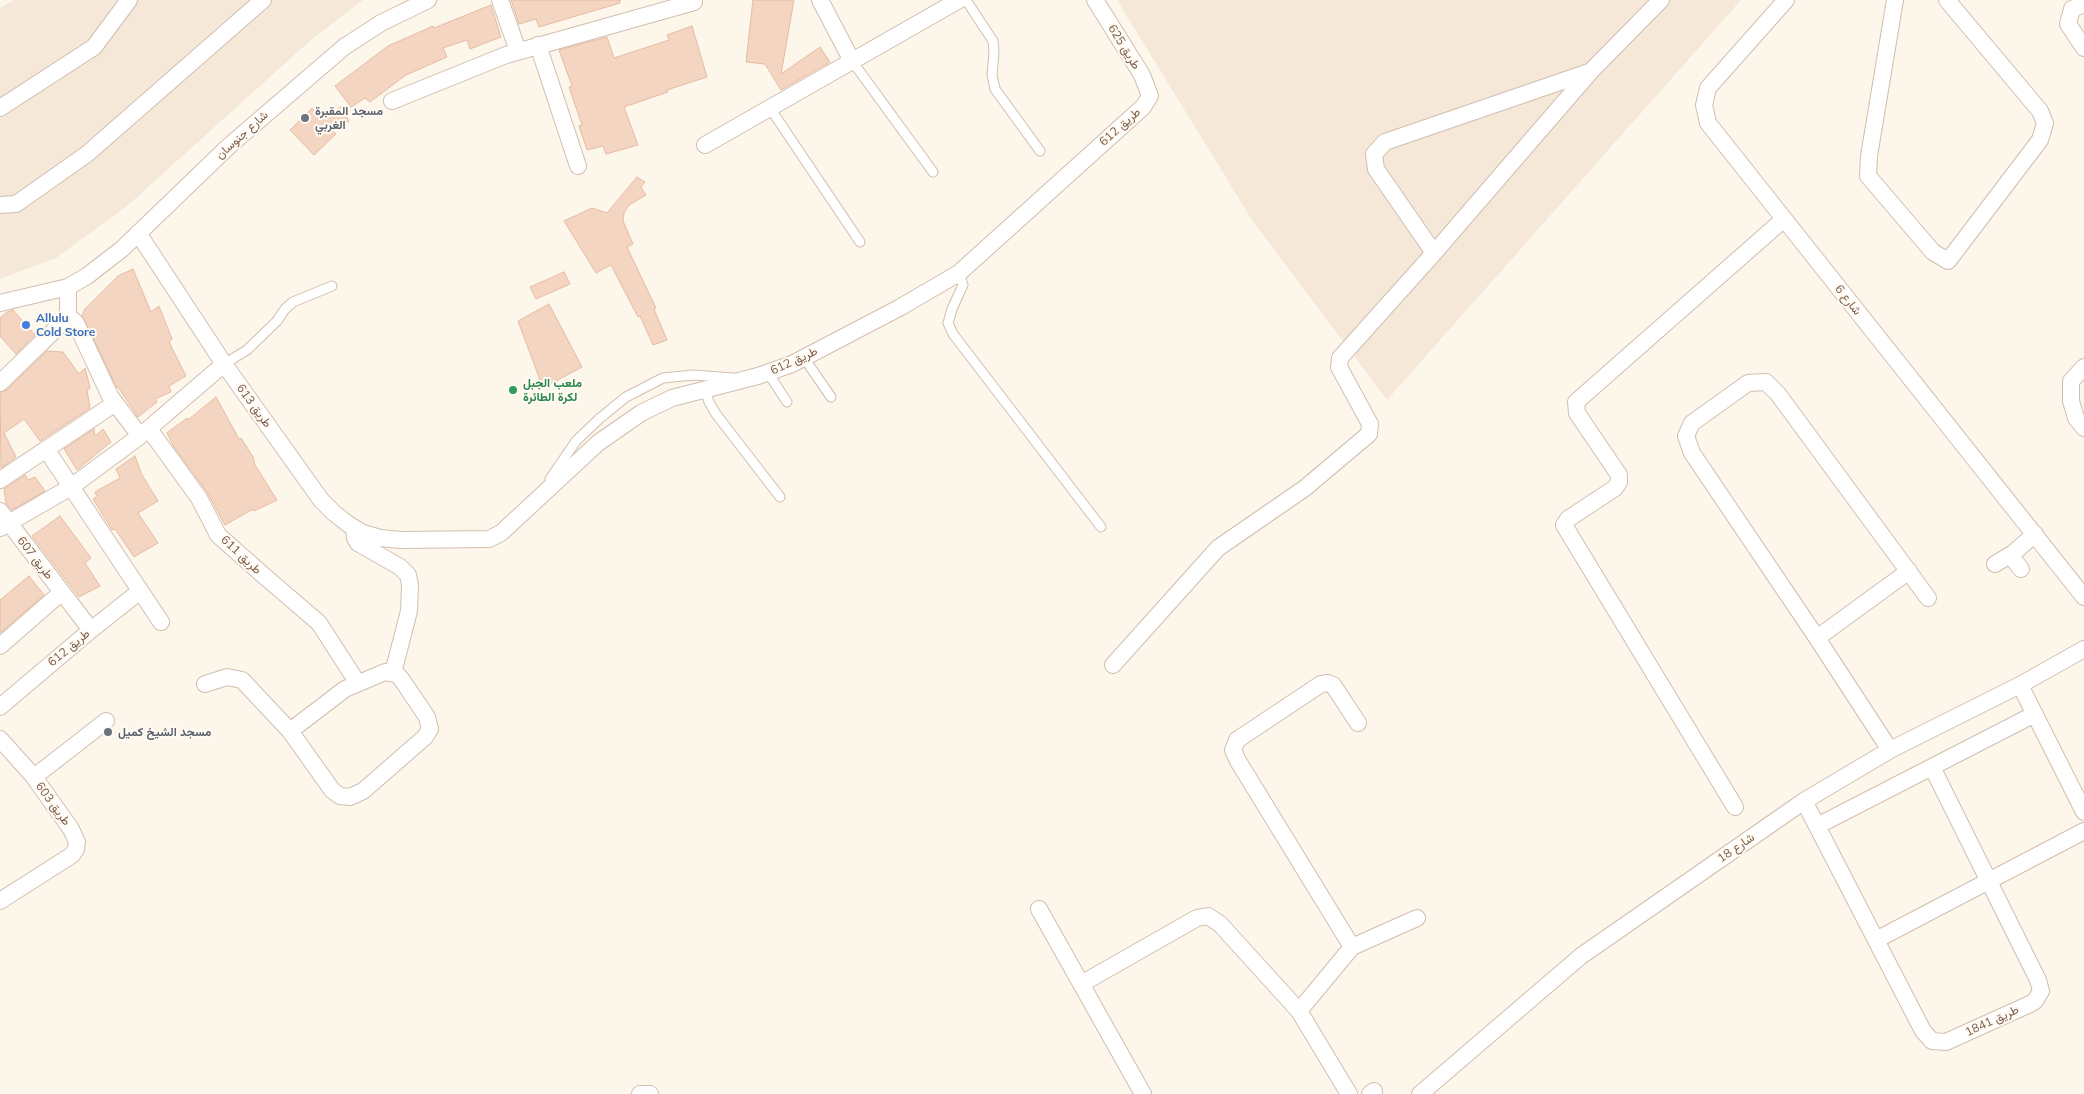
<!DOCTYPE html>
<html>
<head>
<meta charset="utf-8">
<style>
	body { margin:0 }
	canvas { display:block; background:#fdf6eb }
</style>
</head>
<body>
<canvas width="2084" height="1094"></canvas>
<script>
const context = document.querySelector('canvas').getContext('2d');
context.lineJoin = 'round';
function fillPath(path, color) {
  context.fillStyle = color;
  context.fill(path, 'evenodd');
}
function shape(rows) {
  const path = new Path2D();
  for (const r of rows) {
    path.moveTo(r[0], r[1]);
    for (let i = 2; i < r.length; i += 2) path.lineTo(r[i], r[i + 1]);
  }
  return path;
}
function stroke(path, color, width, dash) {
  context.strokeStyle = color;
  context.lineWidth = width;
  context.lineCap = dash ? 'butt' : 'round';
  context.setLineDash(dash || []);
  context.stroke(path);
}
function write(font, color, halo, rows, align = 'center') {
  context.font = font + ' Mulish,Vazirmatn,sans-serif';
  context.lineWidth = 4;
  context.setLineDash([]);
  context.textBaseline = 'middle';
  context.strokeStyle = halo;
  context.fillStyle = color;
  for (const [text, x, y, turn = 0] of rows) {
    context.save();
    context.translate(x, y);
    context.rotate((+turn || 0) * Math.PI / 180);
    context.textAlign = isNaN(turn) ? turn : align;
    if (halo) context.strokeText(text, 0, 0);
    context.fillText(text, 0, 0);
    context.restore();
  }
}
fillPath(shape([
	[14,0,363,0,312,39,126,207,56,258,0,279,0,8],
	[1117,0,1741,0,1387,400,1252,220]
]), '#f5e8d9');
const building = shape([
	[511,0,620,0,620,3,539,27,536,19,519,24,511,0],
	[753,0,794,0,781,74,820,47,830,62,781,90,765,64,746,62,753,0],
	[491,5,501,37,470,49,467,40,443,48,447,57,406,75,370,102,365,98,351,107,335,86,388,46,433,26,434,28,491,5],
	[692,26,707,77,667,90,668,92,624,107,638,145,606,154,603,146,587,150,579,126,582,125,569,87,572,86,559,50,607,37,614,58,669,40,667,35,692,26],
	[341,107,349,121,333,131,336,134,314,155,290,130,312,108,322,118,341,107],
	[637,177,645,182,641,187,646,195,629,205,624,213,623,221,633,244,627,247,656,308,654,309,667,340,653,345,640,316,638,317,611,265,596,273,564,221,592,208,607,213,637,177],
	[133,269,151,312,159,306,172,339,169,342,186,376,169,386,171,392,155,399,157,402,138,417,118,387,117,388,82,315,85,309,118,276,133,269],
	[564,272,570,284,536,299,530,287,564,272],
	[549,304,582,367,543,388,518,321,549,304],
	[13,310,35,335,16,354,0,336,0,318,7,312,13,310],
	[47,351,63,352,79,374,85,368,90,388,87,390,90,408,40,441,24,419,4,433,16,457,1,468,0,393,7,390,47,351],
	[216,397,239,439,241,438,253,457,255,465,277,500,254,511,253,509,225,525,207,492,174,447,167,433,187,418,188,420,216,397],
	[94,429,95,436,103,429,111,442,77,470,64,449,94,429],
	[135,456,142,475,158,501,138,513,158,543,134,557,115,529,112,530,93,499,97,496,95,492,120,478,116,469,135,456],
	[25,475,28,480,35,477,45,491,12,510,6,503,4,489,25,475],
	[60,516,91,558,85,563,100,586,79,597,32,536,60,516],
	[29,576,44,595,0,633,0,600,29,576]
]);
fillPath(building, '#f3d5c2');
stroke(building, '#e6bba2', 1);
const service = shape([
	[966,0,993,41,994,52,992,75,995,89,1040,151],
	[852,61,933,172],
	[770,108,860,242],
	[959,273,963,285,952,309,948,323,953,334,1101,527],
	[804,358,831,397],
	[224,364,247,350,277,321,285,309,293,302,332,286],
	[768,373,787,402],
	[705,390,709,402,716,414,780,497],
	[550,479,576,441,599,419,626,397,663,378,693,375,733,378]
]);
const minor = shape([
	[500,0,518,51],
	[820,0,852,61],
	[1786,0,1708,88,1704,105,1708,123,2084,597],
	[1895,0,1869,156,1868,176,1933,252,1948,261,2040,140,2045,123,2040,111,1947,0],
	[2084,4,2072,9,2068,24,2084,48],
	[538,45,578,166],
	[392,101,506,55,694,2],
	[0,108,94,47,129,0],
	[705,145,959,0],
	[0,205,16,204,87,154,263,0],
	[138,233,224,364,321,500,334,513,348,524,363,533,380,538,401,540,489,539,501,533,598,443,641,413,672,398,758,376,792,364,899,308,959,273,1143,107,1150,96,1142,75,1095,0],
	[1434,253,1376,169,1374,154,1385,142,1589,72],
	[0,303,68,287,87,276,122,249,229,146,344,47,381,23,428,0],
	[67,315,76,323,110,396,140,436],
	[2084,367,2071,381,2071,401,2076,418,2084,428],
	[0,383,65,320,68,311,68,287],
	[149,429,199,498,218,535,263,575,319,623,357,682],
	[46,449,161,622],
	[0,480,114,404],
	[0,511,91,630],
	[0,528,71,487,140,436,224,364],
	[354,528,355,538,358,543,400,567,408,575,410,585,409,611,393,673],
	[2011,555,2035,534],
	[1995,564,2010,555,2021,569],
	[1817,638,1909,571],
	[0,646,62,592],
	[1113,665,1218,548,1305,488,1369,434,1370,424,1339,367,1340,358,1434,253,1591,71,1661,0],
	[385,672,397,674,402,680,427,717,430,729,425,737,363,791,350,797,340,796,332,790,290,731,345,689,385,672],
	[205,684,227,677,242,680,290,731],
	[2020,685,2084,812],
	[0,707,91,630,140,591],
	[0,739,34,777,71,829,77,842,76,849,72,855,0,901],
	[1890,750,1817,638,1692,453,1686,436,1692,423,1748,383,1766,382,1778,394,1928,598],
	[34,777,106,721],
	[1804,801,1923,1031,1932,1041,1946,1042,2030,1004,2035,1001,2041,991,2038,980,1932,767],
	[1735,807,1564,525,1568,519,1615,488,1619,482,1619,475,1577,413,1576,402,1784,219],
	[1817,826,2035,714],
	[1039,909,1143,1094],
	[1876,940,2084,831],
	[1352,947,1238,761,1233,750,1237,740,1321,684,1328,683,1333,685,1358,723],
	[1081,984,1197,918,1208,916,1220,924,1299,1011,1349,1094],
	[1299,1011,1352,947,1417,918],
	[640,1094,650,1094],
	[1370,1094,1374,1091],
	[1420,1094,1581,956,1804,801,1890,750,2020,685,2084,649]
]);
stroke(service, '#d1beaf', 11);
stroke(minor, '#d1beaf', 18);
stroke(service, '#fff', 9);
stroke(minor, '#fff', 16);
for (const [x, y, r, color] of [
	[305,118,5,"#6b7280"],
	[26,325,5,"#3f7fe0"],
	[513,390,5,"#2e9e5b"],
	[108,732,5,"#6b7280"]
]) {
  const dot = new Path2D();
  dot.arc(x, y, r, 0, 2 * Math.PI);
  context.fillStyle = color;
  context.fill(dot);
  stroke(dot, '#fffaf2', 2);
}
write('12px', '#7a5c4c', '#fffaf2', [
	["طريق 625",1124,47,58],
	["طريق 612",1120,127,-42],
	["شارع جنوسان",242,135,-42],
	["شارع 6",1848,300,52],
	["طريق 612",794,361,-25],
	["طريق 613",254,406,54],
	["طريق 611",241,555,43],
	["طريق 607",35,558,52],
	["طريق 612",69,648,-40],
	["طريق 603",53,804,54],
	["شارع 18",1736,848,-35],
	["طريق 1841",1992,1021,-25]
]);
write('bold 12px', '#5b616d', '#fffaf2', [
	["مسجد المقبرة",315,111],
	["الغربي",315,125],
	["مسجد الشيخ كميل",118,732]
], 'left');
write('bold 12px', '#366cbe', '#fffaf2', [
	["Allulu",36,318],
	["Cold Store",36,332]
], 'left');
write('bold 12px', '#27864d', '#fffaf2', [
	["ملعب الجبل",523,383],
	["لكرة الطائرة",523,397]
], 'left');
</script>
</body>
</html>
